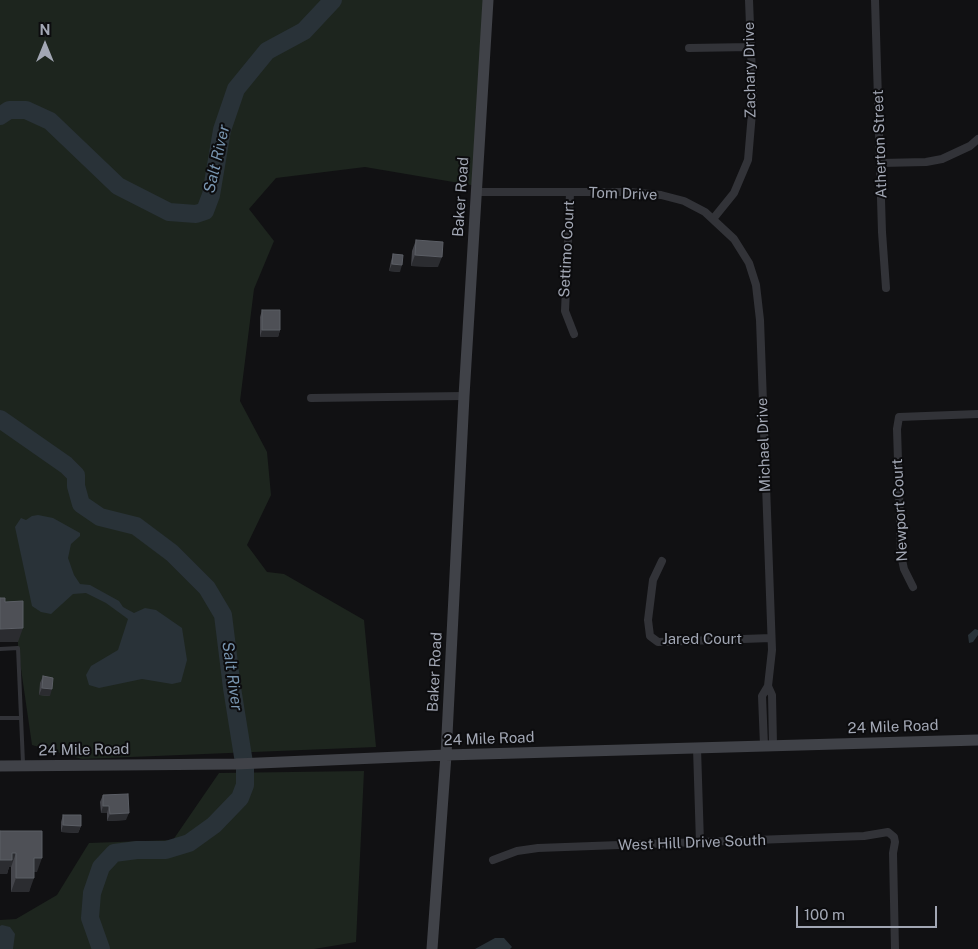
<!DOCTYPE html>
<html>
<head>
<meta charset="utf-8">
<style>
	body { margin:0 }
	#map { position:relative; width:978px; height:949px; overflow:hidden; background:#111113; font-family:"Public Sans",sans-serif }
	canvas { display:block }
	.north { position:absolute; left:20px; top:20px; width:50px; height:50px; -webkit-text-stroke:4px #0c0c0e; paint-order:stroke; rotate:0deg; font-size:14px; font-weight:700; line-height:20px; text-align:center; color:#a2a7b4 }
	.north::after { content:''; display:block; margin:auto; width:18px; height:22px; background:#a2a7b4; clip-path:polygon(50% 0,100% 100%,50% 72%,0 100%) }
	.scale { position:absolute; left:796px; top:906px; width:141px; height:22px; box-sizing:border-box; border:2px solid #a2a7b4; border-top:0; padding-left:6px; font-size:15px; line-height:18px; white-space:nowrap; color:#a2a7b4; -webkit-text-stroke:4px #0c0c0e; paint-order:stroke }
</style>
</head>
<body>
<div id="map">
<canvas width="978" height="949"></canvas>
<div class="north">N</div>
<div class="scale">100 m</div>
</div>
<script>
const context = document.querySelector('canvas').getContext('2d');
context.lineJoin = 'round';
function fillPath(path, color) {
  context.fillStyle = color;
  context.fill(path, 'evenodd');
}
function shape(rows) {
  const path = new Path2D();
  for (const r of rows) {
    path.moveTo(r[0], r[1]);
    for (let i = 2; i < r.length; i += 2) path.lineTo(r[i], r[i + 1]);
  }
  return path;
}
function stroke(path, color, width, dash) {
  context.strokeStyle = color;
  context.lineWidth = width;
  context.lineCap = dash ? 'butt' : 'round';
  context.setLineDash(dash || []);
  context.stroke(path);
}
function write(font, color, halo, rows, align = 'center') {
  context.font = font + ' "Public Sans",sans-serif';
  context.lineWidth = 4;
  context.setLineDash([]);
  context.textBaseline = 'middle';
  context.strokeStyle = halo;
  context.fillStyle = color;
  for (const [text, x, y, turn = 0] of rows) {
    context.save();
    context.translate(x, y);
    context.rotate((+turn || 0) * Math.PI / 180);
    context.textAlign = isNaN(turn) ? turn : align;
    if (halo) context.strokeText(text, 0, 0);
    context.fillText(text, 0, 0);
    context.restore();
  }
}
fillPath(shape([
	[0,0,489,0,477,186,365,167,276,178,249,209,274,241,254,289,240,401,267,452,271,495,247,545,267,572,284,574,364,620,376,747,82,759,32,745,18,648,18,615,0,611],
	[364,771,356,942,314,949,0,949,0,920,16,919,57,895,89,843,173,840,219,773]
]), '#1d251e');
fillPath(shape([
	[38,515,53,518,80,533,80,536,71,544,68,558,74,575,80,584,90,585,119,601,123,607,134,613,145,608,156,610,182,628,187,660,181,682,172,684,142,679,99,688,89,685,86,675,91,666,118,650,128,619,106,603,86,593,73,594,51,614,41,612,32,606,15,527,21,518,26,520,32,516],
	[975,629,978,630,978,635,973,642,969,643,968,635],
	[2,925,10,927,15,934,13,949,0,949,0,926],
	[495,938,504,938,512,947,510,949,475,949]
]), '#293238');
stroke(shape([
	[0,116,9,110,26,110,50,121,118,186,169,212,196,214,205,211,211,195,222,130,236,89,267,51,304,31,333,0],
	[0,419,66,465,76,475,76,486,81,504,100,517,136,526,172,553,207,588,223,615,232,688,245,769,245,785,240,798,214,825,189,843,166,850,137,850,114,853,101,867,92,893,90,918,101,949]
]), '#293238', 18);
stroke(shape([
	[0,649,18,648,23,763],
	[0,718,21,718]
]), '#323338', 4);
stroke(shape([
	[875,0,882,232,886,288],
	[689,48,751,47],
	[881,163,926,162,942,159,970,146,978,139],
	[476,192,630,192,661,195,684,201,705,212,734,239,749,263,756,285,760,320,772,650,768,686],
	[570,193,565,311,574,334],
	[713,219,734,193,748,160,753,101,749,0],
	[311,398,464,396],
	[662,561,653,580,648,620,650,636,658,642,771,638],
	[913,587,904,569,901,555,897,429,899,417,978,414],
	[764,745,762,696,768,686,772,695,773,745],
	[697,748,700,843],
	[493,860,517,851,538,848,864,836,888,832,894,837,895,842,893,853,895,949]
]), '#323338', 8);
stroke(shape([
	[0,766,236,764,446,755,978,740],
	[432,949,446,755,464,396,488,0]
]), '#404248', 11);
fillPath(shape([
	[416,240,438,267,411,266,412,251],
	[393,254,400,272,389,271,391,261],
	[262,310,280,330,278,337,260,337,260,317],
	[43,676,50,696,39,695,40,683],
	[103,795,126,820,107,821,107,813,101,813,100,802],
	[63,815,81,826,78,833,61,832,61,822],
	[0,831,37,872,34,872,29,892,11,892,11,867,9,867,7,874]
]), '#44454b');
fillPath(shape([
	[415,255,442,257,438,267,411,266],
	[392,264,402,265,400,272,389,271],
	[262,330,280,330,278,337,260,337],
	[23,628,18,642,0,642,0,629],
	[42,688,52,689,50,696,39,695],
	[103,806,109,806,107,813,101,813],
	[129,813,126,820,107,821,110,814],
	[63,825,81,826,78,833,61,832],
	[12,853,16,853,11,867,9,867,7,874,0,874,0,860],
	[34,858,42,858,37,872,29,872],
	[16,878,34,878,29,892,11,892]
]), '#2b2c30');
const building = shape([
	[416,240,443,242,442,257,415,255,416,240],
	[393,254,403,255,402,265,392,264,393,254],
	[262,310,280,310,280,330,262,330,262,310],
	[0,598,5,598,5,602,23,601,23,628,0,629,0,598],
	[43,676,53,678,52,689,42,688,43,676],
	[128,794,129,813,110,814,109,806,103,806,103,795,128,794],
	[63,815,81,815,81,826,63,825,63,815],
	[0,831,42,831,42,858,34,858,34,878,16,878,16,853,12,853,12,860,0,860,0,831]
]);
fillPath(building, '#4e5056');
stroke(building, '#5b5e65', 1);
write('15px', '#a2a7b4', '#0c0c0e', [
	["Zachary Drive",750,70,-91],
	["Atherton Street",880,144,-92],
	["Tom Drive",623,194,2],
	["Baker Road",461,197,-86],
	["Settimo Court",567,249,-87],
	["Michael Drive",764,445,-92],
	["Newport Court",900,510,-93],
	["Jared Court",702,639],
	["Baker Road",435,672,-87],
	["24 Mile Road",893,727,-2],
	["24 Mile Road",489,739,-2],
	["24 Mile Road",84,750,-1],
	["West Hill Drive South",692,843,-2]
]);
write('italic 16px', '#7895b0', '#0c0c0e', [
	["Salt River",217,159,-77],
	["Salt River",232,676,82]
]);
</script>
</body>
</html>
